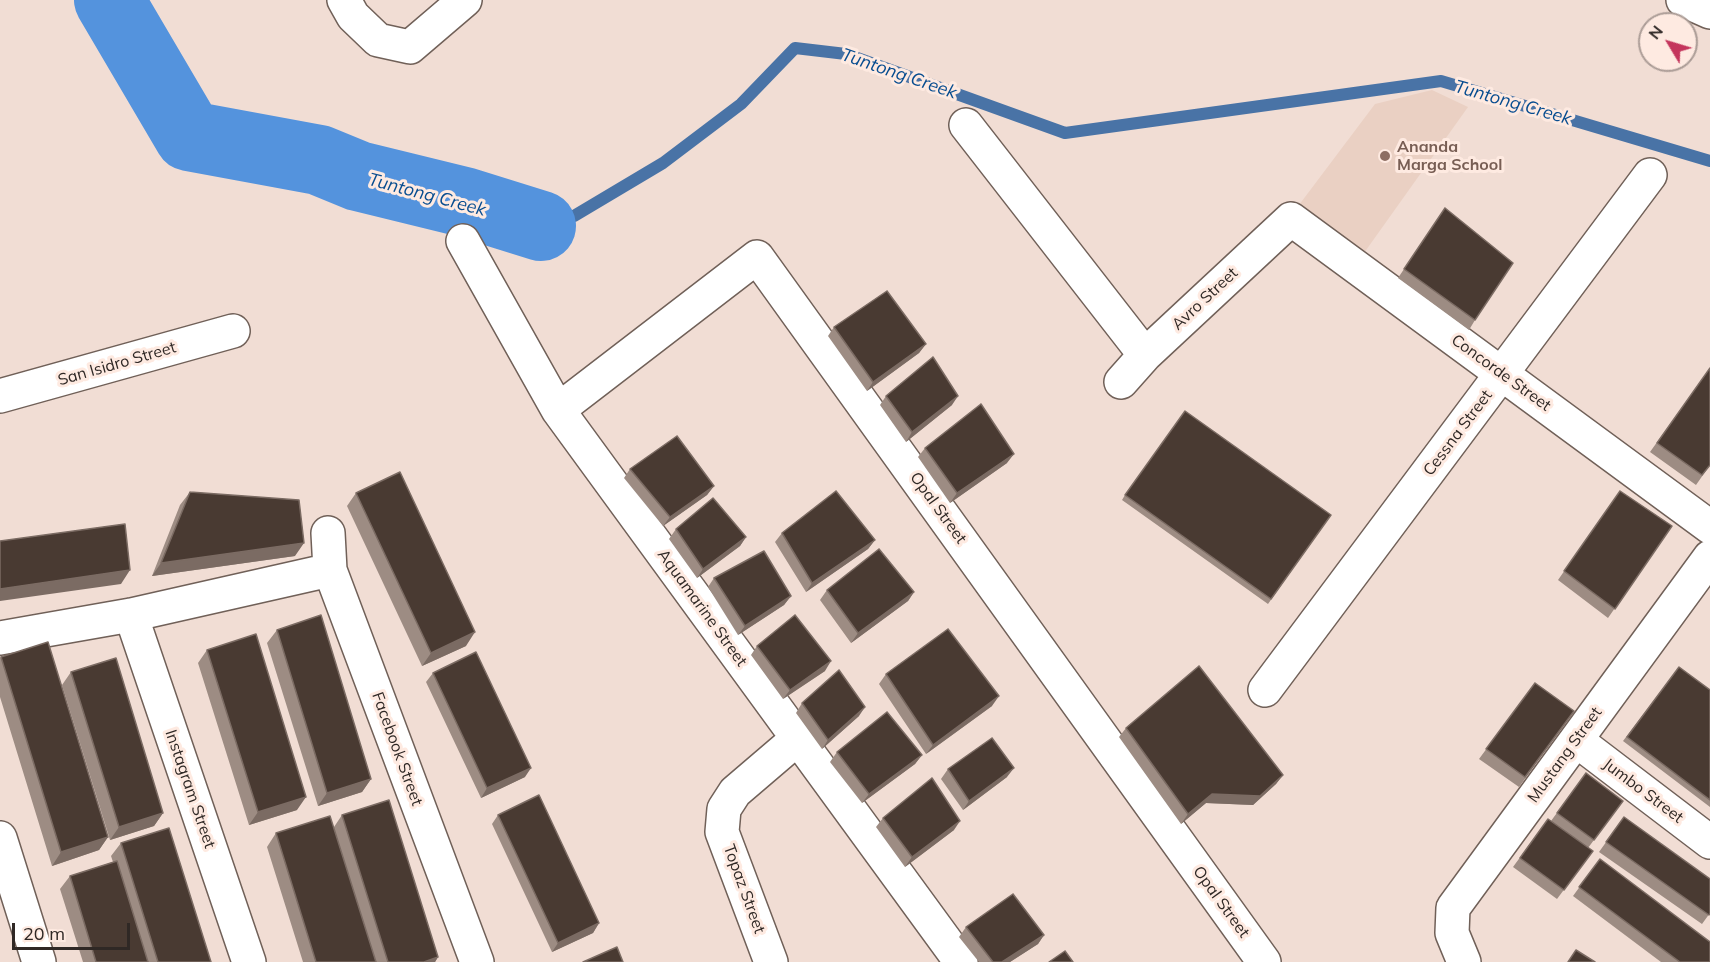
<!DOCTYPE html>
<html>
<head>
<meta charset="utf-8">
<style>
	body { margin:0 }
	#map { position:relative; width:1710px; height:962px; overflow:hidden; background:#f1ddd4; font-family:Mulish,sans-serif }
	canvas { display:block }
	.north { position:absolute; left:1638px; top:12px; width:60px; height:60px; box-sizing:border-box; background:#feeae1; border:2px solid #ab9c96; border-radius:50%; rotate:308deg; font-size:16px; font-weight:700; line-height:24px; text-align:center; color:#2f2825 }
	.north::after { content:''; display:block; margin:auto; width:21px; height:27px; background:#c4355c; clip-path:polygon(50% 0,100% 100%,50% 72%,0 100%) }
	.scale { position:absolute; left:12px; top:923px; width:118px; height:27px; box-sizing:border-box; border:3px solid #2f2825; border-top:0; padding-left:8px; font-size:18px; line-height:21px; white-space:nowrap; color:#2f2825; -webkit-text-stroke:4px #feeae1; paint-order:stroke }
</style>
</head>
<body>
<div id="map">
<canvas width="1710" height="962"></canvas>
<div class="north">N</div>
<div class="scale">20 m</div>
</div>
<script>
const context = document.querySelector('canvas').getContext('2d');
context.lineJoin = 'round';
function fillPath(path, color) {
  context.fillStyle = color;
  context.fill(path, 'evenodd');
}
function shape(rows) {
  const path = new Path2D();
  for (const r of rows) {
    path.moveTo(r[0], r[1]);
    for (let i = 2; i < r.length; i += 2) path.lineTo(r[i], r[i + 1]);
  }
  return path;
}
function stroke(path, color, width, dash) {
  context.strokeStyle = color;
  context.lineWidth = width;
  context.lineCap = dash ? 'butt' : 'round';
  context.setLineDash(dash || []);
  context.stroke(path);
}
function write(font, color, halo, rows, align = 'center') {
  context.font = font + ' Mulish,sans-serif';
  context.lineWidth = 6;
  context.setLineDash([]);
  context.textBaseline = 'middle';
  context.strokeStyle = halo;
  context.fillStyle = color;
  for (const [text, x, y, turn = 0] of rows) {
    context.save();
    context.translate(x, y);
    context.rotate((+turn || 0) * Math.PI / 180);
    context.textAlign = isNaN(turn) ? turn : align;
    if (halo) context.strokeText(text, 0, 0);
    context.fillText(text, 0, 0);
    context.restore();
  }
}
fillPath(shape([
	[1432,90,1468,107,1364,253,1299,205,1375,104]
]), '#ead0c3');
stroke(shape([
	[541,226,574,216,663,163,741,104,795,48,846,54,1065,133,1441,81,1710,161]
]), '#4973a6', 12);
stroke(shape([
	[109,0,189,136,319,160,358,176,464,202,541,226]
]), '#5493dd', 70);
const minor = shape([
	[344,0,353,16,378,40,410,47,465,0],
	[1683,0,1710,12],
	[966,125,1145,355],
	[463,241,558,410,961,962],
	[1121,382,1145,355,1291,219,1710,527],
	[0,396,233,331],
	[558,410,757,257,1264,962],
	[328,533,330,570,477,962],
	[131,615,249,962],
	[0,638,131,615,330,570],
	[1265,690,1650,175],
	[1576,740,1710,842],
	[0,838,39,962],
	[771,962,722,832,724,809,735,792,797,739],
	[1464,962,1452,933,1453,908,1710,557]
]);
stroke(minor, '#706058', 36);
stroke(minor, '#fff', 33);
fillPath(shape([
	[1445,208,1475,320,1469,330,1398,278],
	[834,327,926,344,919,353,867,391,828,336],
	[1710,368,1710,465,1696,485,1650,452],
	[886,396,952,405,906,442,880,405],
	[925,448,1007,463,950,503,918,457],
	[630,469,714,486,707,495,663,526,624,478],
	[1620,491,1672,526,1608,618,1558,580],
	[190,492,295,556,152,576,180,505],
	[356,493,466,646,422,666,347,506],
	[1125,495,1331,515,1268,604,1122,500],
	[676,529,746,537,740,546,697,578,669,539],
	[782,533,875,540,868,549,806,592,775,542],
	[714,578,791,596,784,605,738,635,708,587],
	[827,590,914,592,908,601,851,643,820,600],
	[277,630,371,779,362,792,318,806,267,643],
	[757,646,825,671,783,699,751,655],
	[207,650,297,810,249,825,198,663],
	[1,657,108,837,99,850,52,866,0,697,0,658],
	[1679,667,1710,690,1710,807,1623,741],
	[71,672,163,813,154,826,110,840,62,685],
	[433,673,525,777,481,798,426,682],
	[886,674,992,706,926,754,879,684],
	[1535,683,1574,711,1519,787,1479,759],
	[802,703,859,716,822,749,796,713],
	[1126,728,1283,775,1276,784,1253,805,1206,803,1181,824,1119,737],
	[837,752,922,755,915,764,862,803,830,762],
	[948,769,1007,777,963,810,941,779],
	[1586,773,1623,801,1588,848,1593,851,1557,899,1513,867,1548,819,1551,821],
	[342,815,438,957,435,962,303,962,267,847,276,833,334,827],
	[498,815,599,923,593,933,552,952,492,824],
	[1624,817,1710,913,1702,924,1599,852],
	[883,818,954,830,905,867,876,827],
	[121,843,211,962,83,962,60,889,70,876,113,862,111,856],
	[1600,859,1710,962,1661,962,1573,896],
	[966,927,1044,935,1038,944,1010,962,979,962,959,937]
]), '#9d8c83');
fillPath(shape([
	[926,344,919,353,867,391,873,382],
	[958,396,952,405,906,442,912,432],
	[1014,454,1007,463,950,503,957,493],
	[714,486,707,495,663,526,670,517],
	[746,537,740,546,697,578,703,569],
	[875,540,868,549,806,592,812,583],
	[304,543,295,556,152,576,161,563],
	[130,570,121,584,0,601,0,589],
	[914,592,908,601,851,643,858,633],
	[791,596,784,605,738,635,745,626],
	[475,632,466,646,422,666,431,653],
	[831,661,825,671,783,699,790,690],
	[999,696,992,706,926,754,933,745],
	[865,707,859,716,822,749,828,740],
	[922,755,915,764,862,803,869,794],
	[531,768,525,777,481,798,487,788],
	[1014,768,1007,777,963,810,969,801],
	[1283,775,1276,784,1253,805,1206,803,1181,824,1188,814,1212,794],
	[371,779,362,792,318,806,327,793],
	[306,797,297,810,249,825,258,812],
	[163,813,154,826,110,840,119,827],
	[960,821,954,830,905,867,912,857],
	[108,837,99,850,52,866,61,852],
	[599,923,593,933,552,952,558,943],
	[1044,935,1038,944,1010,962,1002,962],
	[438,957,435,962,424,962]
]), '#7b6b63');
const building = shape([
	[1445,208,1513,263,1475,320,1404,269,1445,208],
	[887,291,926,344,873,382,834,327,887,291],
	[933,357,958,396,912,432,886,396,933,357],
	[1710,368,1710,465,1702,475,1657,443,1710,368],
	[981,404,1014,454,957,493,925,448,981,404],
	[1185,411,1331,515,1271,599,1125,495,1185,411],
	[677,436,714,486,670,517,630,469,677,436],
	[400,472,475,632,431,653,356,493,400,472],
	[836,491,875,540,812,583,782,533,836,491],
	[1620,491,1672,526,1615,609,1564,571,1620,491],
	[190,492,299,500,304,543,161,563,190,492],
	[713,498,746,537,703,569,676,529,713,498],
	[125,524,130,570,0,589,0,541,125,524],
	[879,549,914,592,858,633,827,590,879,549],
	[764,551,791,596,745,626,714,578,764,551],
	[321,615,371,779,327,793,277,630,321,615],
	[795,615,831,661,790,690,757,646,795,615],
	[948,629,999,696,933,745,886,674,948,629],
	[256,634,306,797,258,812,207,650,256,634],
	[48,642,108,837,61,852,1,657,48,642],
	[476,652,531,768,487,788,433,673,476,652],
	[116,658,163,813,119,827,71,672,116,658],
	[1199,666,1283,775,1260,796,1212,794,1188,814,1126,728,1199,666],
	[1679,667,1710,690,1710,800,1627,737,1679,667],
	[839,670,865,707,828,740,802,703,839,670],
	[1535,683,1574,711,1525,777,1486,749,1535,683],
	[887,712,922,755,869,794,837,752,887,712],
	[992,738,1014,768,969,801,948,769,992,738],
	[1586,773,1623,801,1594,840,1557,813,1586,773],
	[932,778,960,821,912,857,883,818,932,778],
	[539,795,599,923,558,943,498,815,539,795],
	[389,800,438,957,424,962,388,962,342,815,389,800],
	[330,816,376,962,316,962,276,833,330,816],
	[1624,817,1710,879,1710,913,1709,915,1606,842,1624,817],
	[1548,819,1593,851,1564,890,1520,858,1548,819],
	[169,828,211,962,158,962,121,843,169,828],
	[1600,859,1710,942,1710,962,1680,962,1579,887,1600,859],
	[117,861,148,962,96,962,70,876,117,861],
	[1013,894,1044,935,1002,962,993,962,966,927,1013,894],
	[617,947,623,962,583,962,617,947],
	[1576,950,1595,962,1568,962,1576,950],
	[1065,951,1073,962,1049,962,1065,951]
]);
fillPath(building, '#493a32');
stroke(building, '#7b6b63', 1.5);
for (const [x, y, r, color] of [
	[1385,156,6,"#8d6e63"]
]) {
  const dot = new Path2D();
  dot.arc(x, y, r, 0, 2 * Math.PI);
  context.fillStyle = color;
  context.fill(dot);
  stroke(dot, '#feeae1', 2);
}
write('bold 16px', '#785e54', '#feeae1', [
	["Ananda",1397,147],
	["Marga School",1397,165]
], 'left');
write('16px', '#2f2825', '#feeae1', [
	["Avro Street",1205,299,-43],
	["San Isidro Street",117,364,-16],
	["Concorde Street",1501,373,36],
	["Cessna Street",1458,433,-53],
	["Opal Street",938,508,54],
	["Aquamarine Street",702,608,54],
	["Facebook Street",397,749,70],
	["Mustang Street",1565,755,-54],
	["Instagram Street",190,789,71],
	["Jumbo Street",1643,791,37],
	["Topaz Street",744,889,70],
	["Opal Street",1221,902,54]
]);
write('italic 18px', '#084d90', '#feeae1', [
	["Tuntong Creek",899,74,19],
	["Tuntong Creek",1513,103,16],
	["Tuntong Creek",427,195,15]
]);
</script>
</body>
</html>
